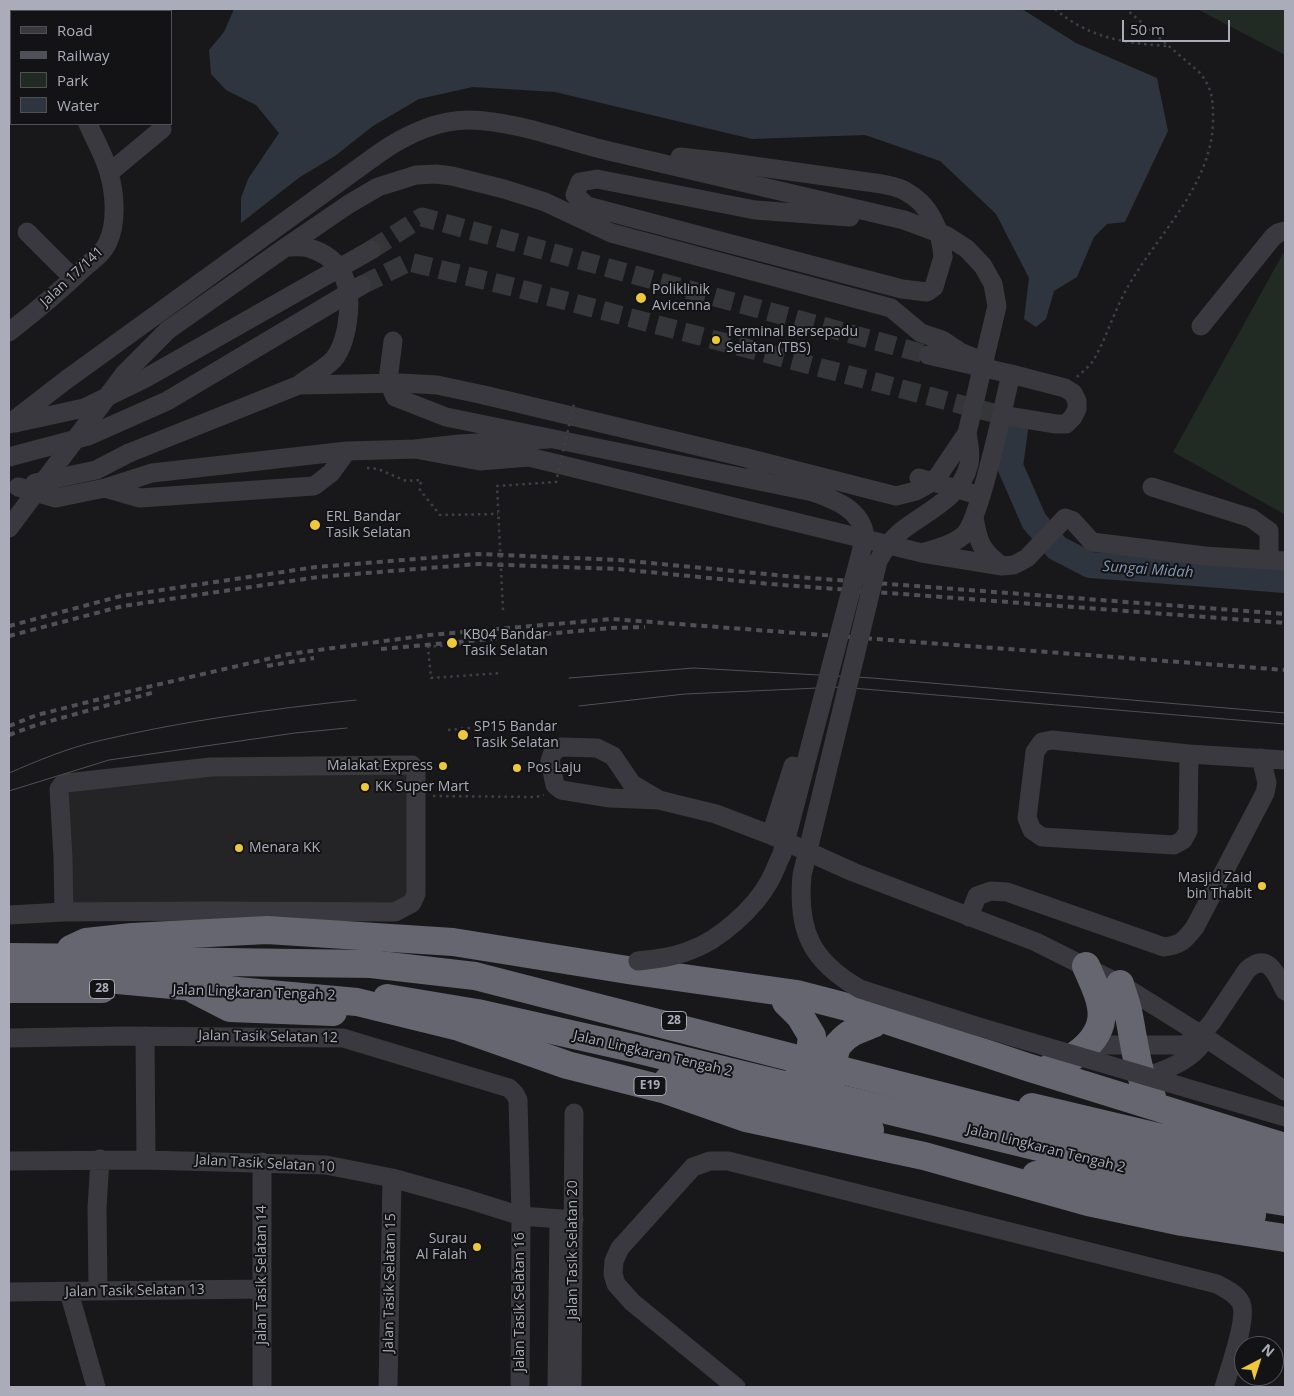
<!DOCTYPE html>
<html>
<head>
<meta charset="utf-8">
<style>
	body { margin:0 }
	#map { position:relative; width:1294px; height:1396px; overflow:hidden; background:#18181a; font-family:"Open Sans",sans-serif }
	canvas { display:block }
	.frame { position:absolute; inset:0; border:10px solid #aaadb9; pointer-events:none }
	.legend { position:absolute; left:10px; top:10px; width:162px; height:115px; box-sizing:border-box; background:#131315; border:1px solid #4f5157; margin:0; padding:6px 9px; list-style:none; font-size:15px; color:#aaadb9 }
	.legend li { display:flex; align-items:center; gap:10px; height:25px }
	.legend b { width:25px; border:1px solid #4f5157 }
	.north { position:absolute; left:1234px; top:1336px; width:50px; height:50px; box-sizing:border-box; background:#131315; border:1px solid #4f5157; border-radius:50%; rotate:40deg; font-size:14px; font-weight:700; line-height:20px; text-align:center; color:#aaadb9 }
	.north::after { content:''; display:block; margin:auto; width:18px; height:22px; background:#eec83b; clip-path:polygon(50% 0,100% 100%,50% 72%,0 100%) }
	.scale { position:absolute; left:1122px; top:20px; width:108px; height:22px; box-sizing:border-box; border:2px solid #aaadb9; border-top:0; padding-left:6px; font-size:15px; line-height:18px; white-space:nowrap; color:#aaadb9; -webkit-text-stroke:4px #131315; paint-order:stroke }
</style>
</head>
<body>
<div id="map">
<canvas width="1294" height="1396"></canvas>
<div class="frame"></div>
<ul class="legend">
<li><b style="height:6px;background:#39393f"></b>Road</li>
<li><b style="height:6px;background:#505158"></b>Railway</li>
<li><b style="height:14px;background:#222a24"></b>Park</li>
<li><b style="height:14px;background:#2e353e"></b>Water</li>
</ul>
<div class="north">N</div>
<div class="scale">50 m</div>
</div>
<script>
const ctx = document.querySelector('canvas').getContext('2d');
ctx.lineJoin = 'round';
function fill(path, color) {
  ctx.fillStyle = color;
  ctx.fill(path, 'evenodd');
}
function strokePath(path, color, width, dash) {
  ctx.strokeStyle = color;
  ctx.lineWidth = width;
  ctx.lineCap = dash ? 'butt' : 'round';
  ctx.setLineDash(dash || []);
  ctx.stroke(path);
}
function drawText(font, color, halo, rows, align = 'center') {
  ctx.font = font + ' "Open Sans",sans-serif';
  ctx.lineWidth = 4;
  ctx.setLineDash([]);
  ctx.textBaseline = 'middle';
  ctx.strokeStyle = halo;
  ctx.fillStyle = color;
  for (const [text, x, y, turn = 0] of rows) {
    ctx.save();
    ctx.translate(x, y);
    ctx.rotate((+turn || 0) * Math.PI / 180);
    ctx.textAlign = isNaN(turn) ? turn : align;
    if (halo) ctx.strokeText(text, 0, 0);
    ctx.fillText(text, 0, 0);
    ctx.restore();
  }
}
fill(new Path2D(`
	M410 768 413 893 394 909H67L64 791 211 771Z`), '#242427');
fill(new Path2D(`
	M1197 9H1285V55Z
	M1285 250V512L1284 514 1173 452Z`), '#222a24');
fill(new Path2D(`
	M234 9H1022L1076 43 1157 78 1168 131 1125 222 1107 224 1094 237 1077 277 1054 291 1046 319 1036 327 1024 319 1029 278 996 214 940 161 865 135 752 139 555 92 473 87 419 99 373 126 335 156 300 177 241 223V198L248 179 279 133 256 105 226 90 211 74 209 50 224 32Z`), '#2e353e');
strokePath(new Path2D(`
	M1015 430 1010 466 1034 521 1057 548 1090 565 1285 580`), '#2e353e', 26);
strokePath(new Path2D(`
	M371 250 422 217 928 355
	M362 285 409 262 513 287 1001 415`), '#35363a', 19, [19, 9]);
strokePath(new Path2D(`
	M1055 9C1089 38 1124 43 1167 46
	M1077 377C1082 372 1089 367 1093 361 1106 339 1113 314 1125 292 1156 234 1215 185 1213 115 1213 98 1211 87 1200 73L1126 9
	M367 468 378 469 406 481 421 480 420 490 440 515 498 514
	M462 644 428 647 431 678 502 673
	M448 730 503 725
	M433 796 536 797 544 795`), '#3f4046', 2.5, [2.5, 4]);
strokePath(new Path2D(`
	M18 9 20 11
	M9 104 11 102
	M680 157 725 162
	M109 173 162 129
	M850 217 755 210 597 179 580 182 575 195 587 206 902 289 927 292 934 287 943 257
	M27 232 73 278
	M286 247 349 204 378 187 416 175 436 174 452 176 504 189 545 202 611 233 891 308 921 333 942 340 960 352 985 362
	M1201 326 1273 237 1278 233 1285 231
	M9 332C35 312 61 290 85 267 93 260 104 252 108 242 117 222 115 194 109 173 105 157 95 140 88 124
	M393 341 388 380 395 397 446 417 813 492
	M928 355 1011 374 1065 388 1073 393 1077 401V409L1073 417 1066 424H1056L1001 415
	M484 395 747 458 761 465
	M15 423 84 408 144 379 371 250
	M9 424 66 380 378 154C405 135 435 120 469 120 516 121 563 140 609 151 707 174 805 197 904 220
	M415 449 480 461 529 457 922 553 1002 566 1014 565 1027 558 1065 518 1073 521 1092 542 1205 556 1285 561
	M9 457 88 436 167 401 362 285
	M919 478 981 496
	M35 483 96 470 129 453
	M18 487 56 498 105 488 152 473 347 451 415 449 459 444 548 439
	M1152 487 1251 518 1269 531V560
	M105 488 140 498 314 486 331 473 347 451
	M974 517C978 542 981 551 1002 566
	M925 552C939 548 953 544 964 535 980 521 1004 402 1011 374
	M1189 754 1188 831 1183 840 1174 845 1042 837 1032 830 1027 818 1035 752 1042 742 1052 740 1189 754 1285 760
	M659 800 632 784 613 756 597 748 561 747 553 752 550 761 555 785 561 790 610 798 659 800 716 814 771 835 853 872 1036 942 1120 984 1200 1034 1285 1091
	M771 835 793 766
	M9 915 64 912 211 911 395 912 412 903 416 894V771L412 765 211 767 66 783 62 785 59 789 63 858 64 912
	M969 917 977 896 991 891 1007 892 1164 947C1181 945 1185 940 1195 927L1265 793 1267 783 1261 758
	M145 1036 146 1160
	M9 1038 127 1036 343 1038 509 1088 515 1094 518 1100 521 1216 520 1387
	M1089 1045H1182L1196 1041 1212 1022 1247 970C1268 951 1277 975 1285 991
	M1141 1078C1164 1071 1195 1060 1206 1037
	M9 1161 146 1160 326 1165 392 1178 467 1199 521 1216 574 1220
	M98 1291 97 1208 100 1159
	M9 1292 262 1289
	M69 1292 96 1387
	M262 1387V1162
	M388 1387 392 1178
	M557 1387 559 1219
	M572 1387 574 1113
	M736 1387 632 1302 616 1284 613 1274 614 1261 620 1248 693 1167 710 1161H728L1217 1284C1226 1289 1237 1294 1241 1303 1248 1317 1229 1371 1224 1387`), '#39393f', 19);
strokePath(new Path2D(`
	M71 949 86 942 132 937 267 930 453 942 634 971 797 994 847 1007 1027 1067 1285 1147
	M9 957 102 958
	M1120 984C1122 992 1125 999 1127 1007 1133 1029 1137 1083 1152 1097
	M9 989H102
	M195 990 230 1008 333 1012
	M387 998 477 1013 632 1048 1223 1192 1285 1202
	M1053 1065C1064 1063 1072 1058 1081 1051 1114 1024 1101 1000 1086 966
	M668 1080 867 1130
	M1032 1107 1285 1167
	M1036 1175 1142 1199 1252 1215`), '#65666f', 28);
strokePath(new Path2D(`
	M569 678 694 668 872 678 1285 713
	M579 706 685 694 840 687 1285 724
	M9 773C37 761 68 748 98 741 183 721 270 709 356 700
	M9 791 109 760 295 733 347 728`), '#505158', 1);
strokePath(new Path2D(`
	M9 626 121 596 316 567 478 554 619 560 797 577 1285 614
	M9 636 123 606 318 577 478 564 618 569 770 584 1285 623
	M381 649 612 628 645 627
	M267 666 314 658
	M9 726 37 715 143 688 289 654 429 635 612 619 1285 670
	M9 735 36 725 155 692`), '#505158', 4, [6, 5]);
strokePath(new Path2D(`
	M503 610 497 486 556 482 574 404`), '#3f4046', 2.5, [2.5, 4]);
strokePath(new Path2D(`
	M725 162 882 184C890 186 899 187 905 191 930 204 941 230 943 257
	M967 433C969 443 971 454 969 464 961 499 924 512 899 533 890 541 884 550 878 561L802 875C797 931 811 961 860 989L976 1026 1285 1117
	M129 453 299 385 401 383 437 385 484 395
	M747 458 896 496 916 491 927 485 938 476 967 433 997 306 993 284 983 266 967 249 947 236 904 220
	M9 528 125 373 168 330 286 247C293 247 302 246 309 248 343 258 352 285 348 317 347 331 342 350 333 360 323 370 309 377 299 385
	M638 961C656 959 674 957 691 950 719 940 754 909 769 882 774 873 777 864 782 854L865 537C862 510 836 500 813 492`), '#39393f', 19);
strokePath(new Path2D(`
	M78 960 371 964 475 976 1039 1121 1197 1169 1285 1187
	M9 970 357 1002 459 1027 567 1065 666 1090 746 1118 924 1156 1088 1202 1182 1222 1285 1238
	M757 1102 772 1099 791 1085 805 1070 809 1060 812 1036 800 1016 786 1002
	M870 1130C860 1125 849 1120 841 1111 827 1094 827 1072 835 1053 836 1049 837 1045 840 1043 849 1032 860 1029 873 1024`), '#65666f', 28);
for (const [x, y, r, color] of [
	[641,298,6,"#eec83b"],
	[716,340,5,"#eec83b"],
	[315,525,6,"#eec83b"],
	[452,643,6,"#eec83b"],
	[463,735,6,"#eec83b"],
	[443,766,5,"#eec83b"],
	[517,768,5,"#eec83b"],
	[365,787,5,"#eec83b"],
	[239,848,5,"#eec83b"],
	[1262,886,5,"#eec83b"],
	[477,1247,5,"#eec83b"]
]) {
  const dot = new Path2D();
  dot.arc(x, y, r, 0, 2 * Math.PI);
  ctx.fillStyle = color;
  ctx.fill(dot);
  strokePath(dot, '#131315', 2);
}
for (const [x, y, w] of [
	[102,989,25],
	[674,1021,25],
	[650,1086,32]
]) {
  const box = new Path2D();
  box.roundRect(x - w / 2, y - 9.5, w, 19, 4);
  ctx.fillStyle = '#131315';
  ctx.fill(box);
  strokePath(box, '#aaadb9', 1);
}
drawText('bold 12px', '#aaadb9', null, [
	["28",102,989],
	["28",674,1021],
	["E19",650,1086]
]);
drawText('14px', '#aaadb9', '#131315', [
	["Jalan 17/141",72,277,-43],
	["Jalan Lingkaran Tengah 2",254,993,2],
	["Jalan Tasik Selatan 12",268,1037,1],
	["Jalan Lingkaran Tengah 2",653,1054,13],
	["Jalan Lingkaran Tengah 2",1046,1149,14],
	["Jalan Tasik Selatan 10",265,1164,3],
	["Jalan Tasik Selatan 20",573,1250,-90],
	["Jalan Tasik Selatan 14",262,1275,-90],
	["Jalan Tasik Selatan 15",390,1283,-89],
	["Jalan Tasik Selatan 13",135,1291,-1],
	["Jalan Tasik Selatan 16",520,1302,-90]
]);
drawText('14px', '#aaadb9', '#131315', [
	["Poliklinik",652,290],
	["Avicenna",652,306],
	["Terminal Bersepadu",726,332],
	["Selatan (TBS)",726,348],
	["ERL Bandar",326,517],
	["Tasik Selatan",326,533],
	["KB04 Bandar",463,635],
	["Tasik Selatan",463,651],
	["SP15 Bandar",474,727],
	["Tasik Selatan",474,743],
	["Malakat Express",433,766,"right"],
	["Pos Laju",527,768],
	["KK Super Mart",375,787],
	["Menara KK",249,848],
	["Masjid Zaid",1252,878,"right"],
	["bin Thabit",1252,894,"right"],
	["Surau",467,1239,"right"],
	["Al Falah",467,1255,"right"]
], 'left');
drawText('italic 15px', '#8296b3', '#131315', [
	["Sungai Midah",1148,570,4]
]);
</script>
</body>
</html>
